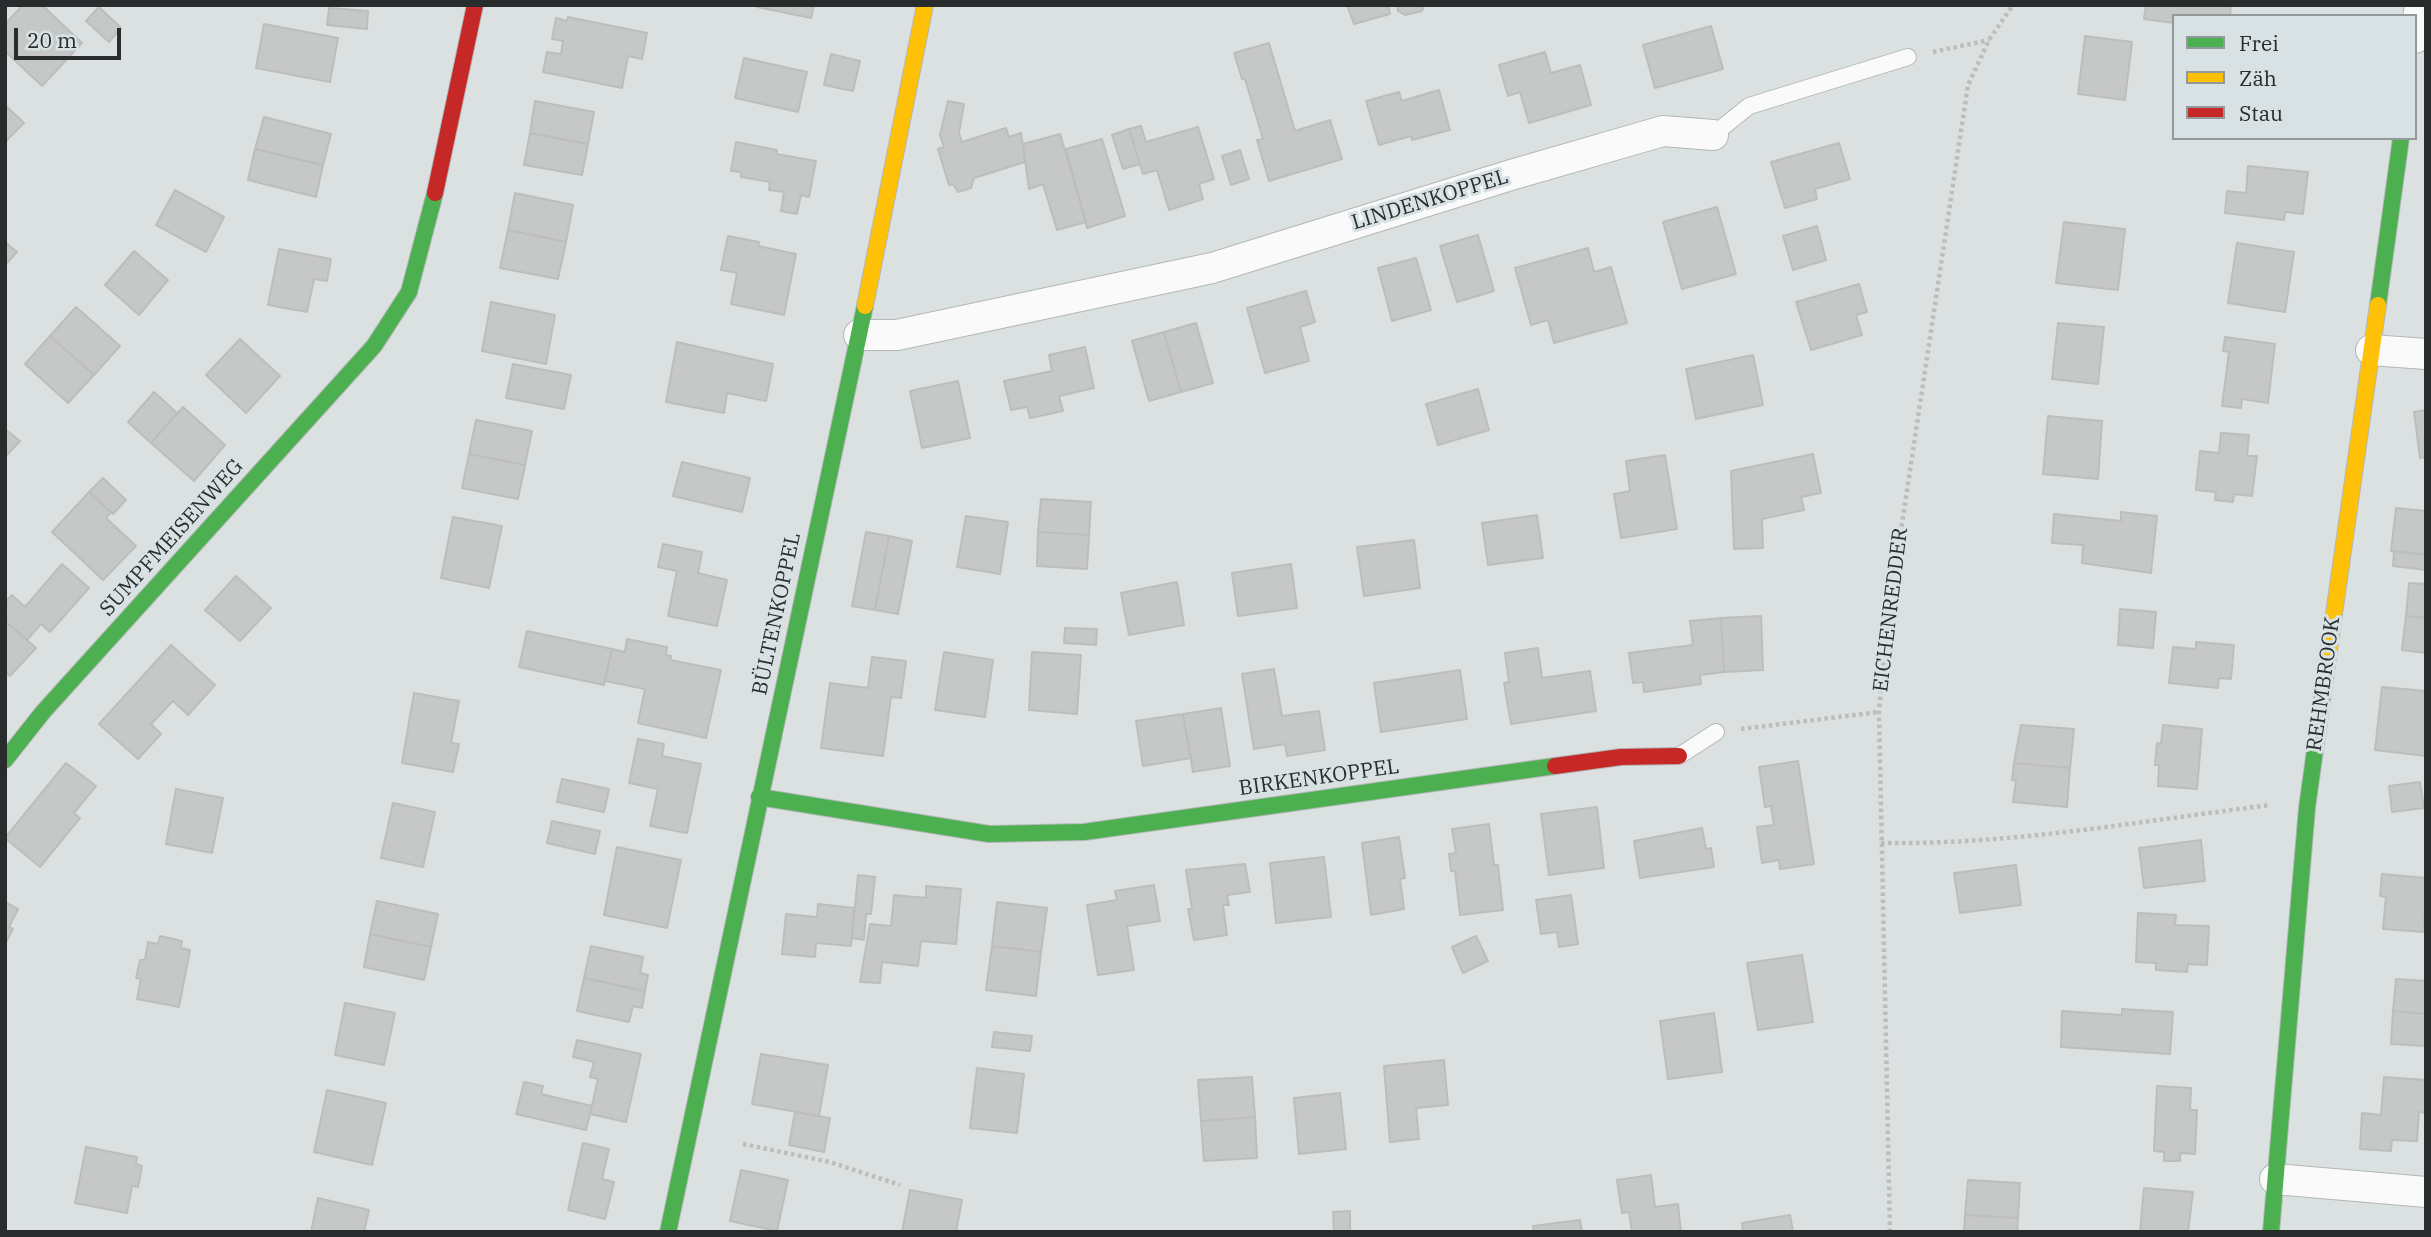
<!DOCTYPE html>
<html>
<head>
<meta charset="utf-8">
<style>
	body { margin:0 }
	#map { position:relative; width:2431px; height:1237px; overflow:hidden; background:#dbe0e0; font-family:"IBM Plex Serif",serif }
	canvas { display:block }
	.frame { position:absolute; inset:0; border:7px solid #292c2d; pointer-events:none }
	.legend { position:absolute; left:2172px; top:14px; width:245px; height:126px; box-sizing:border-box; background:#d8e1e3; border:2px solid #92999a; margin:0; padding:9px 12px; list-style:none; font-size:21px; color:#292c2d }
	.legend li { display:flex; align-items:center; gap:14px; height:35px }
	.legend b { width:35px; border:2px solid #92999a }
	.scale { position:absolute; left:14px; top:28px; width:107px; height:32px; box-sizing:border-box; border:4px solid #292c2d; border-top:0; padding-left:9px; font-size:21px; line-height:24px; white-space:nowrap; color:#292c2d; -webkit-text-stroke:5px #d8e1e3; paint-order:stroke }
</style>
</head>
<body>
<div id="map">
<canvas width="2431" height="1237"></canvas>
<div class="frame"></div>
<ul class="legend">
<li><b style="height:9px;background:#4caf50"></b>Frei</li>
<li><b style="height:9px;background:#ffc107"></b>Zäh</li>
<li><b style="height:9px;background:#c62828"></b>Stau</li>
</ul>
<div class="scale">20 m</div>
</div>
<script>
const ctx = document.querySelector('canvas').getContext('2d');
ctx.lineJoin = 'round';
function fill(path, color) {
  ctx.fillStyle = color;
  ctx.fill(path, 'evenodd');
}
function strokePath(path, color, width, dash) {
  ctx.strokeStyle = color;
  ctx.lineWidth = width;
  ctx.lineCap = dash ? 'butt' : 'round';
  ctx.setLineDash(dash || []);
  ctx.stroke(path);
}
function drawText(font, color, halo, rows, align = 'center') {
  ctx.font = font + ' "IBM Plex Serif",serif';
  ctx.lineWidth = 6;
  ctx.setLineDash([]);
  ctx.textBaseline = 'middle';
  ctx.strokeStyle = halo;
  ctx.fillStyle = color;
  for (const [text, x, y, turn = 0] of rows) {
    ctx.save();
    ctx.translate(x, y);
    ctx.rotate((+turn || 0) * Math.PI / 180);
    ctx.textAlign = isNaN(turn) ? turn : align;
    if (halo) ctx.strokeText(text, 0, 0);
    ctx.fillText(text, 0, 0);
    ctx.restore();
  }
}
const building = new Path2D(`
	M23 5H42L82 43 42 86 5 51V24Z
	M757 5H814L811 18 757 7Z
	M1347 5H1388L1390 14 1354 24Z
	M1397 5H1424L1422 11 1405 15 1398 11Z
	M2146 5H2231L2230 16H2174V23L2144 19Z
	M99 7 121 28 109 42 86 21Z
	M329 8 368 11 367 29 327 25Z
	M568 17 647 33 642 59 628 56 622 88 543 72 547 52 561 54 563 41 552 39 556 18 567 21Z
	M264 24 338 38 330 82 256 68Z
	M1711 26 1723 69 1655 88 1643 45Z
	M2085 36 2132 42 2125 100 2078 94Z
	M1269 43 1295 131 1330 120 1342 159 1269 181 1257 140 1263 139 1245 79H1242L1234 53Z
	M1545 52 1551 73 1580 65 1591 105 1529 123 1520 92 1508 96 1499 65Z
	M831 54 860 61 853 91 824 85Z
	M744 58 807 72 798 112 735 98Z
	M1439 90 1450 130 1412 140 1411 136 1379 145 1366 101 1399 92 1402 101Z
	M535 101 594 112 588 144 530 133Z
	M948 101 964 104 959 133 962 142 1006 128 1009 137 1021 133 1025 162 974 178 971 188 958 192 953 184 949 185 938 149 944 147 940 135Z
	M5 105 24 123 5 142Z
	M264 117 331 134 323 165 255 149Z
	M1141 126 1146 142 1198 127 1214 179 1199 184 1203 199 1169 210 1157 170 1143 174 1129 129Z
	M1129 129 1140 164 1123 169 1112 135Z
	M530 133 588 144 582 175 524 165Z
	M1060 134 1086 222 1057 230 1043 184 1029 189 1023 144Z
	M1102 139 1125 216 1087 228 1066 149Z
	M736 142 777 150 776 154 816 161 809 197 801 195 797 214 781 211 784 192 769 190 770 182 741 177V172L731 171Z
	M1839 143 1850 179 1815 189 1817 199 1785 208 1771 162Z
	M255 149 323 165 316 197 248 180Z
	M1240 150 1249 179 1231 185 1222 156Z
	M2248 166 2308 172 2303 214 2285 212 2284 220 2225 213 2227 191 2246 193Z
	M175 190 224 217 206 252 156 225Z
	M515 193 573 205 566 242 508 230Z
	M1717 207 1736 274 1682 289 1663 222Z
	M2064 222 2125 229 2118 290 2056 283Z
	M1817 226 1826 260 1793 270 1783 236Z
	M508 230 566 242 558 279 500 268Z
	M1478 235 1494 291 1457 302 1440 246Z
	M728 236 759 242 758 246 796 254 784 315 731 304 737 273 721 270Z
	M5 242 17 252 5 265Z
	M2237 243 2294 252 2285 312 2228 303Z
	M1588 248 1594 272 1611 267 1627 323 1554 343 1548 320 1531 325 1515 268Z
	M279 249 331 259 327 281 314 279 307 312 268 305Z
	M134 251 168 280 139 315 105 285Z
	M1416 258 1431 310 1392 321 1378 268Z
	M1859 284 1867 312 1856 315 1862 335 1811 350 1796 302Z
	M1306 291 1315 322 1300 327 1309 361 1265 373 1247 308Z
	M491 302 555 315 546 364 482 351Z
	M76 307 120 346 94 375 50 336Z
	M1196 323 1213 383 1181 392 1164 332Z
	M2058 323 2104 327 2098 384 2052 379Z
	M1164 332 1181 392 1149 401 1132 341Z
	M50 336 94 375 68 403 25 364Z
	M2225 337 2275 344 2268 403 2242 399 2241 408 2222 406 2229 352 2223 351Z
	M240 339 280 376 246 413 206 375Z
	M677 342 773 364 766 401 727 393 724 413 666 402Z
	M1085 347 1094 388 1059 396 1063 411 1030 418 1027 407 1011 410 1004 381 1052 371 1049 355Z
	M1753 355 1763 405 1696 419 1686 369Z
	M513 364 571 375 564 409 506 398Z
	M958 381 970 438 922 448 910 391Z
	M1478 389 1489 430 1438 445 1426 404Z
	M154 392 177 413 151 443 128 422Z
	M183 407 225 445 194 481 151 443Z
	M2426 410V457L2420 458 2414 412Z
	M2048 416 2102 421 2098 479 2043 474Z
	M476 420 532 431 525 465 469 454Z
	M5 429 20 441 5 457Z
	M2221 433 2249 435 2247 456H2257L2252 496 2234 494 2233 502 2215 500 2216 492 2196 490 2200 451 2219 453Z
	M469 454 525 465 518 499 462 488Z
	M1813 454 1821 493 1801 497 1804 510 1762 519 1763 548 1734 549 1731 471Z
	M1665 455 1677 529 1621 538 1614 494 1630 491 1626 461Z
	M682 462 750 478 742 512 673 496Z
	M103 478 126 500 113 514 89 492Z
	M89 492 111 512 106 518 136 546 103 580 52 532Z
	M1041 499 1091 502 1089 535 1038 532Z
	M2396 508 2426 511V555L2391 551Z
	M2121 512 2157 516 2151 573 2082 563 2083 545 2052 543 2054 514 2121 521Z
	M1537 515 1543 558 1488 565 1482 523Z
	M966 516 1008 522 1000 574 957 567Z
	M453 517 502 526 489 588 441 578Z
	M866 532 889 536 875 610 852 606Z
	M1038 532 1089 535 1087 569 1037 566Z
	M889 536 912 541 898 614 875 610Z
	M1414 540 1420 588 1364 596 1357 547Z
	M663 544 702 552 698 573 727 580 717 626 668 616 677 571 658 567Z
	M2394 551 2426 555V570L2393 566Z
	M62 564 89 588 50 632 41 624 27 640 5 621V602L12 595 25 607Z
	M1291 564 1297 608 1238 616 1232 573Z
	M236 576 271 608 240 641 205 610Z
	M1177 582 1184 625 1129 635 1121 593Z
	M2409 583 2426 584V618L2406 616Z
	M2120 609 2156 612 2153 648 2118 645Z
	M1761 616 1763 670 1724 672 1721 618Z
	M2406 616 2426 618V653L2402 650Z
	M1721 618 1724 672 1700 675 1701 684 1644 692 1643 682 1633 683 1629 653 1693 645 1690 621Z
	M5 621 36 648 10 676 5 671Z
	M1065 628 1097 629 1096 645 1064 643Z
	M527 631 612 649 604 685 519 667Z
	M627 639 667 647 666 655 671 656 670 660 721 670 706 738 638 723 645 689 605 681 612 649 625 652Z
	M2196 642 2234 645 2231 679 2219 678 2218 688 2169 683 2173 647 2196 649Z
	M171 645 215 685 188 715 173 701 151 724 161 734 138 759 99 724Z
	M1538 648 1542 678 1590 671 1596 711 1511 724 1504 683 1509 682 1505 653Z
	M944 652 993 660 985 717 935 710Z
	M1032 652 1081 655 1077 714 1029 710Z
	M872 657 906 661 901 698 891 697 883 756 821 748 830 683 868 688Z
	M1274 669 1282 716 1319 711 1325 750 1287 756 1285 744 1254 749 1242 674Z
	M1460 670 1467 719 1381 732 1374 683Z
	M2382 687 2426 691V756L2375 750Z
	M414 693 459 701 451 743 459 744 453 772 402 763Z
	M1221 708 1230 766 1193 772 1183 714Z
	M1183 714 1191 758 1143 766 1136 721Z
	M2021 725 2074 729 2070 768 2014 763Z
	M2163 725 2202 729 2197 789 2158 786 2159 765H2155L2157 743 2161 744Z
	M638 739 664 744 662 756 701 764 687 833 650 826 658 789 629 783Z
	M1798 761 1814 864 1780 869 1779 860 1762 863 1757 827 1774 825 1771 806 1765 807 1759 767Z
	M66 763 96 786 74 813 80 818 40 867 5 838Z
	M2014 763 2070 768 2067 807 2013 802 2016 781 2012 780Z
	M562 779 609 789 604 812 557 802Z
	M2420 782 2424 808 2392 812 2389 786Z
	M176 789 223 798 212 853 166 844Z
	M393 803 435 812 423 867 381 858Z
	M1597 807 1604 868 1549 875 1541 814Z
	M552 821 600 831 595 854 547 843Z
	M1489 824 1494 865H1498L1503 910 1460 915 1455 871H1451L1449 854 1456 853 1452 829Z
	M1702 828 1706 849 1711 848 1714 867 1640 878 1634 841Z
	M1399 837 1405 878 1400 879 1404 909 1371 915 1362 843Z
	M2201 840 2205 881 2144 888 2139 848Z
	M617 847 681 860 667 928 604 915Z
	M1324 857 1331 917 1276 923 1270 863Z
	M1245 864 1250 892 1227 895 1229 905H1223L1227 935 1194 940 1188 909H1192L1186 870Z
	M2016 865 2021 905 1960 913 1954 873Z
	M2382 874 2426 878 2424 932 2383 929 2386 897 2380 896Z
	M858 875 875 877 871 914H866L864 940 852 938Z
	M1154 885 1160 921 1127 926 1134 970 1098 975 1087 905 1117 900 1115 891Z
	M926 886 961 889 956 944 921 941 918 966 882 962 880 983 860 982 870 924 891 926 894 895 926 898Z
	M1571 895 1578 944 1559 947 1557 932 1541 934 1536 900Z
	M377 901 438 914 431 947 370 934Z
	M5 902 18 909 9 927 13 929 5 944Z
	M997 902 1047 908 1041 952 992 946Z
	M818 904 854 908 851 946 816 943 815 957 782 954 786 914 817 917Z
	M2138 913 2176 915 2175 925 2209 926 2207 965 2188 964 2187 972 2156 970V963L2136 962Z
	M370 934 431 947 424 980 364 967Z
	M160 936 182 941 181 948 190 950 179 1007 137 999 141 979 136 978 140 960H145L148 942 158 944Z
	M1476 936 1488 961 1463 973 1452 947Z
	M591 946 643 957 640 973 648 975 645 991 584 978Z
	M992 946 1041 952 1036 996 986 990Z
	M1802 955 1813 1022 1758 1030 1747 963Z
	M584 978 645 991 642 1008 633 1006 629 1022 577 1011Z
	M2396 979 2426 981V1014L2393 1011Z
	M345 1003 395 1013 384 1065 335 1055Z
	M2122 1009 2173 1012 2170 1054 2061 1047 2062 1011 2122 1015Z
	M2393 1011 2426 1014V1046L2391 1044Z
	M1714 1013 1722 1072 1668 1079 1660 1021Z
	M994 1032 1032 1036 1030 1051 992 1047Z
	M577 1040 641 1054 626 1122 590 1114 598 1079 590 1077 594 1062 573 1057Z
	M761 1054 828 1065 819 1116 752 1104Z
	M1444 1060 1448 1105 1416 1108 1419 1139 1390 1142 1384 1066Z
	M977 1068 1024 1074 1017 1133 970 1128Z
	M1252 1077 1255 1117 1201 1121 1198 1080Z
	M2384 1077 2426 1080V1113L2419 1112 2417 1141 2392 1140 2391 1151 2360 1149 2362 1113 2381 1115Z
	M524 1082 543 1086 541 1094 592 1106 586 1130 516 1114Z
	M2157 1086 2191 1088 2190 1110H2197L2195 1154 2180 1153V1161H2164V1152L2154 1151Z
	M327 1090 386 1103 372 1165 314 1152Z
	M1340 1093 1346 1149 1299 1154 1294 1098Z
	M795 1112 830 1118 824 1152 789 1145Z
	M1255 1117 1257 1158 1204 1161 1201 1121Z
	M583 1143 609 1149 602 1179 614 1182 605 1219 568 1210Z
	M86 1147 137 1157 136 1164 142 1166 138 1187 132 1186 127 1213 75 1203Z
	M741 1170 788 1180 777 1231 730 1221Z
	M1651 1175 1655 1207 1678 1204 1681 1232H1632L1629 1212 1622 1213 1617 1180Z
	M1968 1180 2020 1183 2018 1218 1965 1215Z
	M2144 1188 2193 1192 2188 1232H2140Z
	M910 1190 962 1200 956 1232H902Z
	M318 1198 369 1210 364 1232H311Z
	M1350 1211V1232H1334L1333 1212Z
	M1790 1215 1793 1232H1743L1742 1223Z
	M1965 1215 2018 1218 2017 1232H1964Z
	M1580 1220 1582 1232H1534L1533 1226Z`);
fill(building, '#c6c8c7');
strokePath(building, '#bcbebd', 2);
const lane = new Path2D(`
	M1713 135 1749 106 1908 57
	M1679 756 1716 732`);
const street = new Path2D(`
	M2415 38 2420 5
	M859 335H897L1212 268 1511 175 1663 131 1713 135
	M2371 350 2426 354
	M2275 1179 2426 1192`);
const fast = new Path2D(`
	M2378 305 2401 138
	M5 760 43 712 374 346 409 292 435 193
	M759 797 989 834 1084 832 1555 766
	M668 1232 865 306
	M2271 1232 2307 808 2329 649`);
const slow = new Path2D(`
	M865 306 925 5
	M2329 649 2378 305`);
const jam = new Path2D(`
	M435 193 475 5
	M1555 766 1621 757 1679 756`);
strokePath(lane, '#b3b7b7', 18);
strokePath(street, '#b3b7b7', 32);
strokePath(fast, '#b3b7b7', 18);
strokePath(slow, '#b3b7b7', 18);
strokePath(jam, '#b3b7b7', 18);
strokePath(new Path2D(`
	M1933 52 1989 40
	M1741 729 1879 712
	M1881 843C2011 845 2141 821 2270 805
	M743 1144 830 1162 900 1185
	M1890 1232 1879 712 1886 630 1968 85 1989 40 2013 5`), '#bcbebe', 4.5, [3.5, 3.5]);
strokePath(lane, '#fafafa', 16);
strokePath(street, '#fafafa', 30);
strokePath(fast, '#4caf50', 16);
strokePath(slow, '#ffc107', 16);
strokePath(jam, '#c62828', 16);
drawText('21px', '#292c2d', '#d8e1e3', [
	["LINDENKOPPEL",1430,200,-17],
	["SUMPFMEISENWEG",172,538,-48],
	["EICHENREDDER",1891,610,-83],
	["BÜLTENKOPPEL",777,614,-78],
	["REHMBROOK",2324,684,-82],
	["BIRKENKOPPEL",1319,778,-8]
]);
</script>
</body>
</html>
